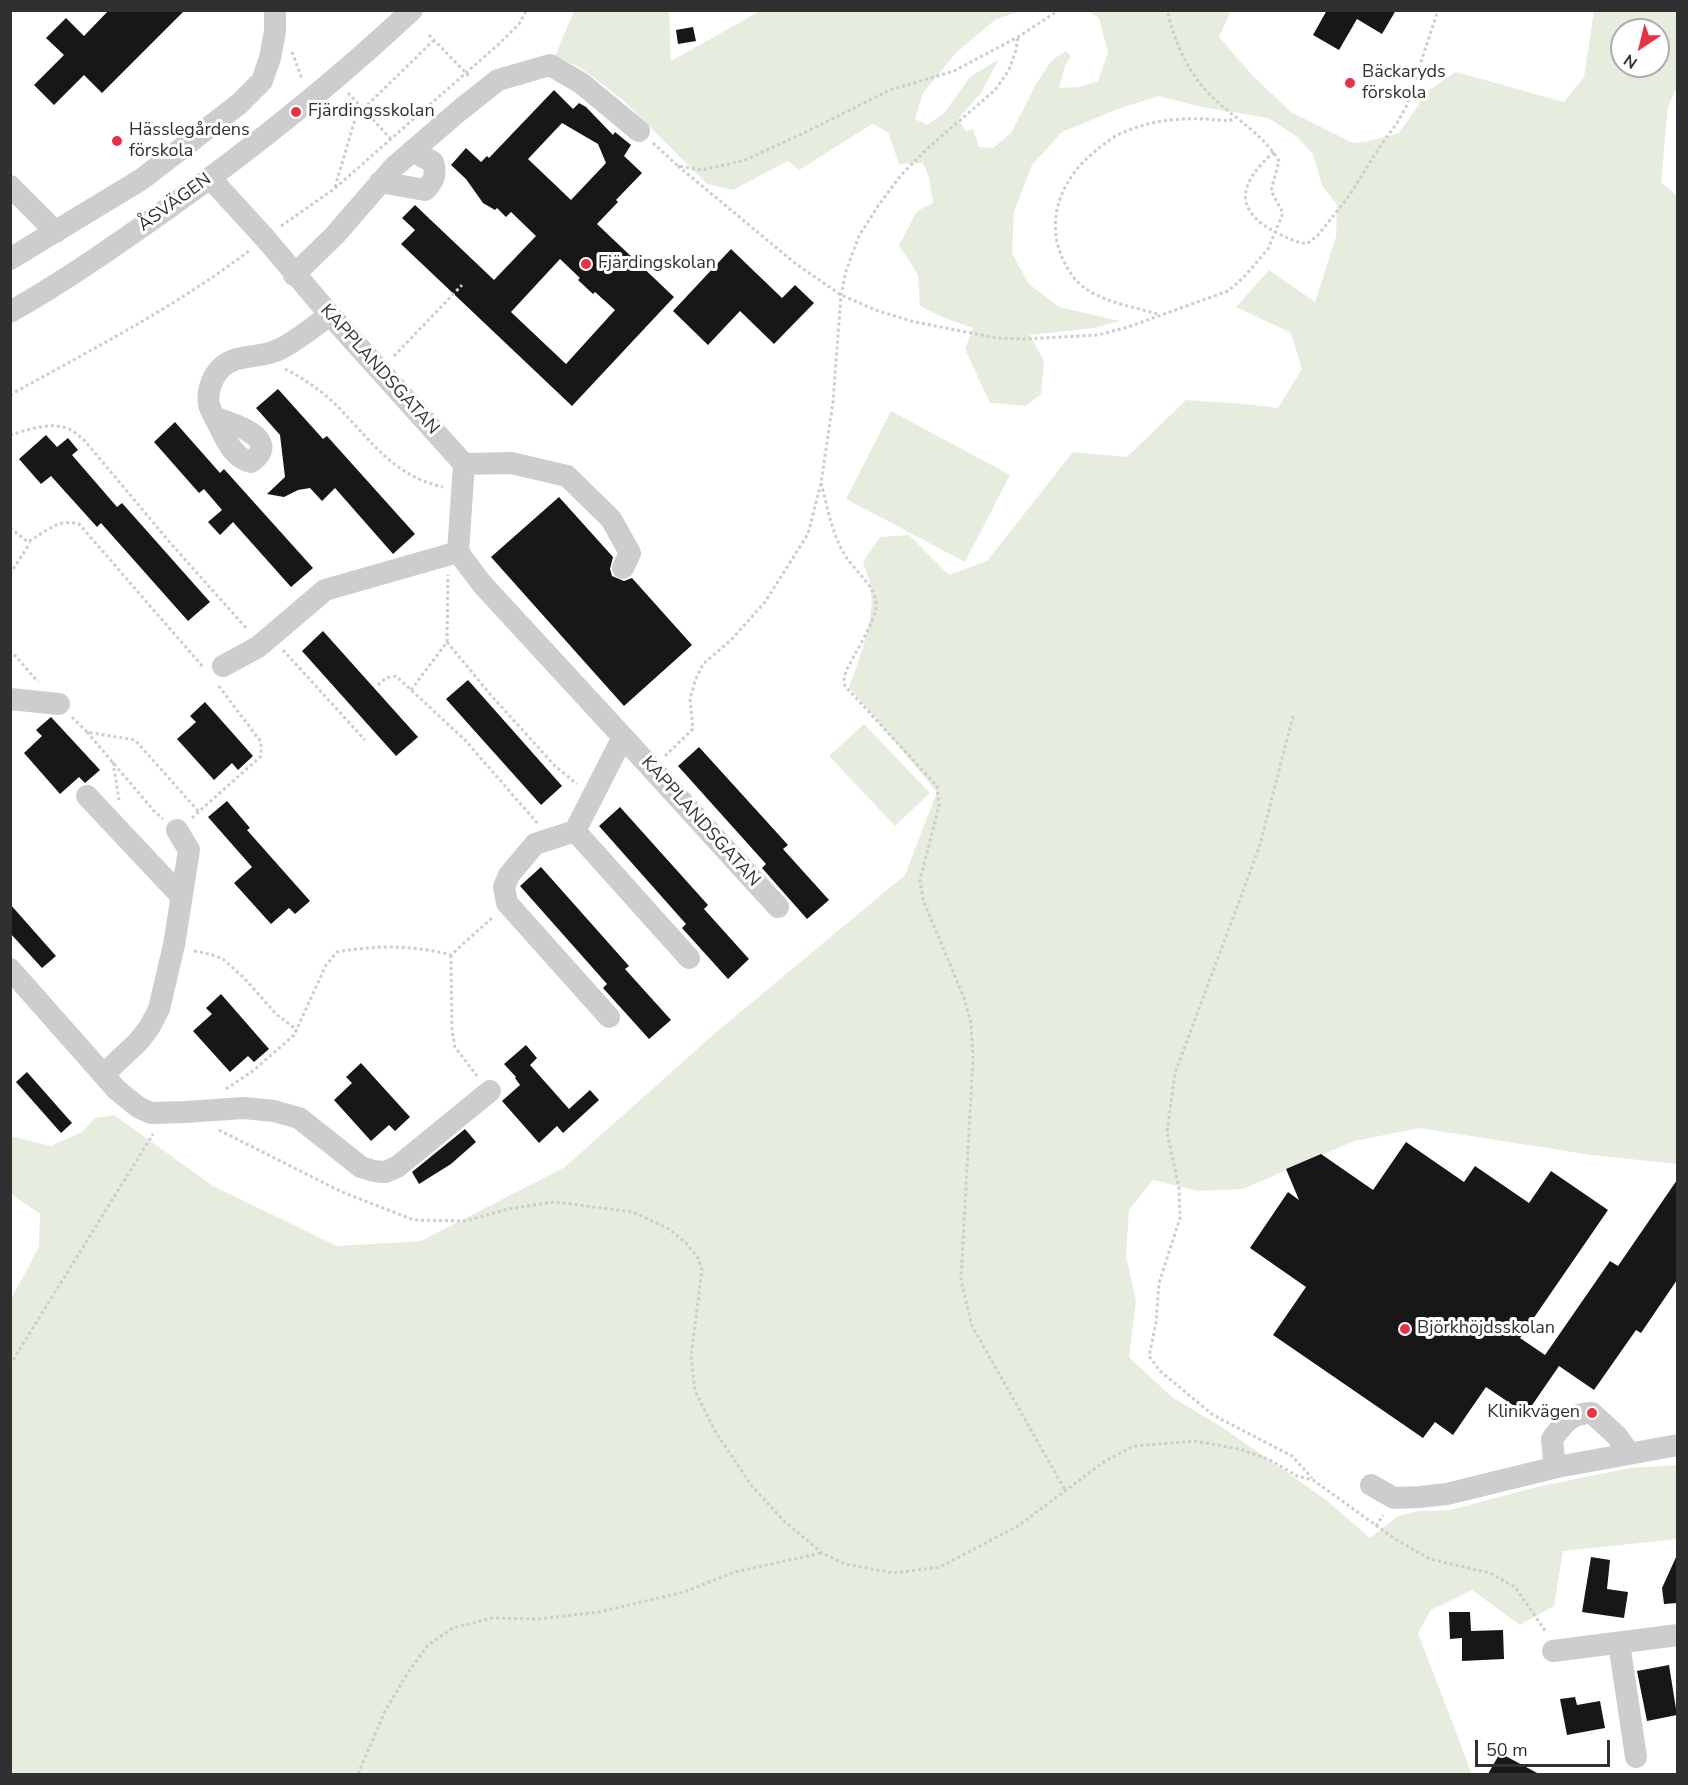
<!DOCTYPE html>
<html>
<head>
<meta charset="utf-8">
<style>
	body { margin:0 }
	#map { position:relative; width:1688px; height:1785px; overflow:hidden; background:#fff; font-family:"Nunito Sans",sans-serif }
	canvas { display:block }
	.frame { position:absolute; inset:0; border:12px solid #303030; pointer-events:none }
	.north { position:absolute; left:1610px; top:18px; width:60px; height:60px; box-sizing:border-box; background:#fff; border:2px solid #acacac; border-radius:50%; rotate:215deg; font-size:16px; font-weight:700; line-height:24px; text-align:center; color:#303030 }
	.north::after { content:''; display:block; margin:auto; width:21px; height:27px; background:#e73145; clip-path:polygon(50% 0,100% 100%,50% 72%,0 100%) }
	.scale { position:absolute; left:1475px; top:1740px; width:135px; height:27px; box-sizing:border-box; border:3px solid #303030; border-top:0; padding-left:8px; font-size:18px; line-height:21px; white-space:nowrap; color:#303030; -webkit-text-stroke:4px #fff; paint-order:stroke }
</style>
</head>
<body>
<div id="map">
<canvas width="1688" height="1785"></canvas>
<div class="frame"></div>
<div class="north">N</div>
<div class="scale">50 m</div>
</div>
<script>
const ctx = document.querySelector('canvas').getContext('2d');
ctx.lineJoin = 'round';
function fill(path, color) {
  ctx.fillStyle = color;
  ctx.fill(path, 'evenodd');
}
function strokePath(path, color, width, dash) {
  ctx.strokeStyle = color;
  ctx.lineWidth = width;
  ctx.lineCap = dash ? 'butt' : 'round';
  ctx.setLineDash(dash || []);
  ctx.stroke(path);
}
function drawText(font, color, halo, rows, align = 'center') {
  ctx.font = font + ' "Nunito Sans",sans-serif';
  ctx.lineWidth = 6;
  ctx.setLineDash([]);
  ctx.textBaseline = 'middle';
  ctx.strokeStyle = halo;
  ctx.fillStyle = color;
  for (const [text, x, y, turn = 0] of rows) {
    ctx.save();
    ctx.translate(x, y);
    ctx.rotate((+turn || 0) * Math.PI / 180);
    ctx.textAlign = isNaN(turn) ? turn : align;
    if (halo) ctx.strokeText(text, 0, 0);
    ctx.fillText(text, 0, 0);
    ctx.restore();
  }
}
fill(new Path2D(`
	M574 11H669L671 61 760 11H1021L996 19 956 53 923 93 915 119 927 125 944 113 970 77 999 59 981 93 958 119 966 131 973 129 979 147 993 148 1011 133 1036 84 1052 60 1066 51 1071 56 1065 66 1059 88 1079 87 1098 81 1108 52 1099 18 1088 11H1231L1219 37 1253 76 1291 112 1353 143 1369 141 1399 133 1429 90 1456 72 1564 102 1584 77 1594 11H1677V88L1668 106 1661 182 1678 197 1677 1164 1591 1155 1420 1128 1354 1141 1243 1189 1198 1191 1153 1180 1129 1210 1126 1256 1136 1301 1129 1357 1172 1397 1225 1429 1325 1499 1370 1538 1398 1516 1418 1511 1450 1510 1537 1487 1630 1468 1677 1465V1539L1563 1551 1554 1606 1520 1625 1472 1590 1431 1610 1418 1633 1472 1774H11V1299L39 1247 40 1214 11 1194 10 1136 51 1146 82 1132 95 1118 114 1115 213 1186 337 1246 421 1241 565 1167 714 1034 905 875 937 792 849 687C859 660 875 619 871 590 870 581 866 571 863 562L880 537 909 535 949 575 987 561 1073 452 1127 457 1186 400 1246 404 1278 408 1302 369 1291 333 1236 307 1269 270 1315 302 1336 237 1337 205 1322 185 1313 154 1296 136 1268 118 1197 106 1159 96 1118 109 1062 132 1032 165 1014 212 1012 253 1029 284 1059 307 1120 321 1094 328 1030 335 1044 361 1041 394 1026 406 990 403 965 349 973 328 942 317 920 306 918 275 899 245 917 211 933 203 929 177 923 163 899 164 888 132 872 124 799 170 788 161 733 190 707 184 623 100 581 68 555 56ZM1622 30H1658V66H1622Z
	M891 411 1010 475 965 562 846 499Z
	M864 724 930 793 895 826 829 756Z`), '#e6edde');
fill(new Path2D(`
	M109 10H185L102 93 84 75 54 105 34 85 64 55 46 38 66 18 84 36Z
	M1327 10H1396L1382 34 1357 19 1339 50 1313 35Z
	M693 27 696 41 678 44 676 30Z
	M554 90 573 109 579 103 586 107 613 135 615 132 631 145 624 156 642 173 616 200 618 202 597 224 674 297 572 406 401 244 415 230 402 218 415 205 494 280 536 236 511 212 506 217 497 208 495 210 483 203 466 179 451 165 466 148 481 162 487 156 489 158ZM562 123 598 144 606 163 571 200 528 159ZM560 259 580 278 578 280 593 294 595 292 615 310 566 364 511 312Z
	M731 249 782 298 795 285 814 303 774 344 740 311 708 345 673 311Z
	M278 389 323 439 327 436 415 534 393 554 335 488 322 501 310 488 298 490 284 497 267 494 285 477 280 435 256 408Z
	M175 422 220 473 224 469 313 568 291 587 233 522 220 535 208 522 222 510 204 489 199 493 154 442Z
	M46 435 57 447 68 438 78 450 72 455 117 507 122 503 210 602 188 621 101 523 97 527 51 476 41 484 19 459Z
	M559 497 613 557 610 569 612 576 624 581 632 578 692 645 624 706 491 557Z
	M323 631 418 737 396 756 302 651Z
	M468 680 562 786 541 805 446 699Z
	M205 702 253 756 238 770 232 763 214 780 177 739 196 722 190 716Z
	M51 717 100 770 85 783 79 777 60 794 24 753 42 736 36 730Z
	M699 747 788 845 783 849 829 900 807 919 762 868 766 864 678 766Z
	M227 801 250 828 247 830 310 901 295 914 289 908 271 924 234 883 252 867 208 817Z
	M620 807 708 905 704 909 749 959 728 979 682 928 686 924 599 826Z
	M541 867 629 966 625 969 671 1020 649 1039 603 988 607 984 520 886Z
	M10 904 56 956 42 968 10 933Z
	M221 994 269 1049 254 1062 248 1056 230 1072 193 1031 212 1014 206 1008Z
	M526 1045 537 1058 530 1065 569 1109 590 1090 599 1100 563 1133 557 1126 539 1143 502 1101 520 1085 515 1078 516 1077 504 1064Z
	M361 1063 410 1117 395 1131 389 1125 371 1141 334 1100 352 1083 346 1077Z
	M27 1072 72 1123 61 1133 16 1082Z
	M465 1129 476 1142 451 1164 419 1184 412 1172Z
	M1406 1142 1464 1182 1475 1166 1529 1203 1551 1171 1608 1210 1520 1338 1545 1355 1610 1261 1618 1266 1677 1180V1280L1641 1333 1636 1330 1594 1390 1559 1366 1526 1414 1486 1387 1453 1435 1435 1422 1423 1438 1273 1335 1306 1287 1250 1248 1288 1192 1299 1200 1286 1169 1321 1154 1373 1190Z
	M1677 1555V1603L1664 1604 1662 1588Z
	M1591 1557 1610 1560 1607 1589 1628 1592 1624 1618 1582 1612Z
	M1449 1612H1470L1471 1631 1503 1630 1504 1659 1462 1661V1638L1450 1639Z
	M1669 1665 1677 1715 1647 1721 1637 1671Z
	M1575 1697 1577 1705 1600 1701 1605 1728 1567 1735 1560 1699Z
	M1500 1753 1539 1774H1488Z`), '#171717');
strokePath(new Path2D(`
	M429 35 470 77
	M292 52 302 79
	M348 93 392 140
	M653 143 678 166 701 170 743 161 808 131 890 90 954 71 1018 37 1059 10
	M1274 152C1240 182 1231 209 1277 233 1288 238 1295 242 1307 244L1318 235 1349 196 1379 148 1397 123 1407 105 1438 10
	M678 166 796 264 841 295 878 311 915 322 997 338 1026 339 1098 335 1128 327 1228 291 1244 277 1268 249 1283 213 1271 191 1279 161C1263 134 1234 118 1212 97 1188 73 1175 43 1167 10
	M335 187 356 116 433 41
	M281 226 334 189 500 43 519 24 527 10
	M1157 314C1132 306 1103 303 1081 285 1072 278 1066 266 1061 255 1045 213 1065 174 1099 148 1106 143 1114 136 1122 133 1157 117 1192 117 1229 121L1236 117
	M394 356 462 285
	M285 369C299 376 311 384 324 394 365 429 385 474 443 487
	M10 395C92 349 176 307 250 250
	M10 435C28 430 51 421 69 429 75 432 80 437 85 441L172 545 248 630
	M821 483C828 509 833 540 849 561 860 576 877 588 876 608 875 621 853 657 846 671L844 680 845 686 937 786 939 806 920 880 923 900 964 998 971 1023 973 1056 961 1280 972 1326 1065 1490
	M10 528 28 542C45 532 58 518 79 524L203 667
	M10 574 30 543
	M447 642 489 693 555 766 577 784
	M10 650 38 682
	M283 650 365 740
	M378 685 386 678 396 676 465 740 538 824
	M411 690 447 642 448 575
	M1293 716 1259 848 1175 1073 1167 1132 1179 1188 1180 1218 1159 1283 1156 1323 1149 1356 1160 1371 1213 1415 1292 1456 1312 1478
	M72 717 87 732 135 740 199 812
	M87 732 154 811 163 819
	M665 756 693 729 690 699 695 681 703 664 731 640 765 602 808 534 821 483 833 402 841 295 846 271 859 236 878 206 901 175 929 147 995 90 1009 70 1016 50 1018 37
	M113 762 119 800
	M192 818 261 756V742L218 685
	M194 951 209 954 223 959 244 978 276 1014 297 1030
	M451 955 452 1030 455 1047 477 1076
	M226 1089 254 1070 294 1035 326 965 337 952C376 945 413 945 451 955L493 917
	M219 1130 342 1192 414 1220 466 1221 508 1209 554 1202 633 1212 669 1229 687 1244 698 1258 702 1270 691 1357 695 1391 715 1431 751 1485 783 1520 822 1553 845 1564 894 1573 940 1567 1018 1526 1105 1461 1134 1446 1194 1441 1240 1449 1270 1460 1297 1476 1313 1480 1395 1539 1430 1559 1490 1573 1515 1587 1546 1632
	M10 1365 153 1134
	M1376 1526 1383 1515
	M358 1774 385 1711 409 1671 428 1645 453 1628 492 1618 538 1619 599 1612 684 1592 735 1572 821 1553`), '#cdcdcd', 3, [3, 3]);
strokePath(new Path2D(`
	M210 178 265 238 330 315 464 464 458 552 482 584 623 737 575 831 535 844 509 875 504 887 507 903 609 1017
	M380 182 425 190C434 182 437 174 433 162L412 151
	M10 186 56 232
	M10 259 142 179 239 104 262 81 270 58 275 31V10
	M294 275 335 235 394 167 460 110 498 80 550 65 581 83 639 131
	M10 312C65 281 116 245 167 209 253 148 335 82 412 10
	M215 418C233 423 283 439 251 462 233 458 227 441 219 426 216 419 211 412 209 405 206 387 216 366 234 360 249 355 265 357 280 349 297 341 314 326 330 315
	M464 464 511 463 567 476 611 519 630 553 623 568
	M223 666 258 647 325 590 458 552
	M10 699 59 704
	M623 737 778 907
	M87 796 181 896
	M575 831 689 958
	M10 969 117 1090 138 1107 151 1113 185 1112 244 1108 274 1111 299 1118 361 1167 374 1171 385 1172 397 1167 490 1091
	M104 1074 138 1042 149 1028 159 1009 174 945 189 850 177 830
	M1557 1467 1554 1460 1552 1439C1564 1423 1571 1413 1592 1413L1617 1436 1629 1453
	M1371 1485 1394 1498 1420 1497 1447 1494 1557 1467 1678 1445
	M1619 1643 1636 1757
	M1553 1651 1678 1635`), '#cdcdcd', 22);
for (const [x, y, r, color] of [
	[1350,83,6,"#e73145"],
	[296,112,6,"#e73145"],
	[117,141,6,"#e73145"],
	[586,264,6,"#e73145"],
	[1405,1329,6,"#e73145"],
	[1592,1413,6,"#e73145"]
]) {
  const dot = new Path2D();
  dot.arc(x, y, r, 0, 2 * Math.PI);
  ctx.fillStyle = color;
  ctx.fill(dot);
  strokePath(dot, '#fff', 2);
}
drawText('18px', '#303030', '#fff', [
	["Bäckaryds",1362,73],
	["förskola",1362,94],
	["Fjärdingsskolan",308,112],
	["Hässlegårdens",129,131],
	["förskola",129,152],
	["Fjärdingskolan",598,264],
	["Björkhöjdsskolan",1417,1329],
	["Klinikvägen",1580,1413,"right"]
], 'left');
drawText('18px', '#303030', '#fff', [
	["ÅSVÄGEN",175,203,-36],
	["KAPPLANDSGATAN",379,370,48],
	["KAPPLANDSGATAN",700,822,48]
]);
</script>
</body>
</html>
